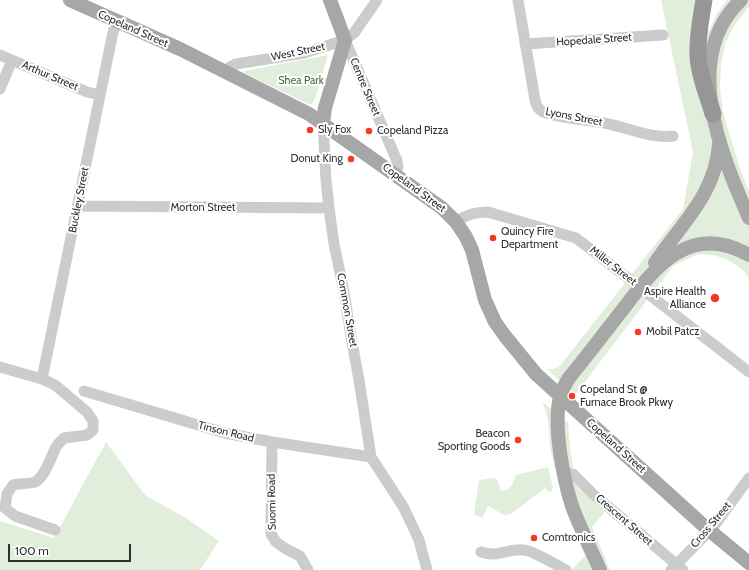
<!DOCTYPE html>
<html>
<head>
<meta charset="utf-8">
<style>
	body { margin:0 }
	#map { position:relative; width:749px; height:570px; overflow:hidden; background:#fff; font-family:Cabin,sans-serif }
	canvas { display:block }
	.scale { position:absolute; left:8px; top:544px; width:123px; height:18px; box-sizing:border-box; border:2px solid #2f2f2f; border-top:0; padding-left:5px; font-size:12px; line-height:14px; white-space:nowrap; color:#2f2f2f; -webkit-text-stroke:3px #fff; paint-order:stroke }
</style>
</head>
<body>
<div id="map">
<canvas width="749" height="570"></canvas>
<div class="scale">100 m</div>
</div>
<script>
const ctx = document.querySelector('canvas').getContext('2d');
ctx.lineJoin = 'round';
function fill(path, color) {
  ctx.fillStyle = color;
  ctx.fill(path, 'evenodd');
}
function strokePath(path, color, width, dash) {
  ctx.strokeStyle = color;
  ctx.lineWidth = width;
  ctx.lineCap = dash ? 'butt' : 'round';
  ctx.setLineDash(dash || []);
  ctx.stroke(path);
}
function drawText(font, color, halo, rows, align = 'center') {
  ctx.font = font + ' Cabin,sans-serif';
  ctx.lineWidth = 4;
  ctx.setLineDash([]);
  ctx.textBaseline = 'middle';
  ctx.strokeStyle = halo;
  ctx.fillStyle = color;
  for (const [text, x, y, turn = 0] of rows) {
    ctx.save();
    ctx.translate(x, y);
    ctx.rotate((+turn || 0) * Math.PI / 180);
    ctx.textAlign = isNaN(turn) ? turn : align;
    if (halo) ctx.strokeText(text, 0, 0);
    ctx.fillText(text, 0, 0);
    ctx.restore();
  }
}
fill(new Path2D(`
	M661 0H696L706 37 716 15 727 0H749V7L734 26 725 44 721 64 720 88 723 112 739 166 749 192V279L745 272 733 263 726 259 713 255 698 254 673 266 575 395 547 369H554L559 367 683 209 693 152Z
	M328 55 315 99 312 104H308L244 73V71Z
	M542 402 568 422 570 448 576 486 605 512 592 527 610 570H574L572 569 585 556C574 524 561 492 553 460 548 443 551 417 542 402Z
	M106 442 145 495 186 518 219 541 200 570H0V521L54 538Z
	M548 467 553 488 551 492H549L545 488 511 514 504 515 488 506 482 518 474 514 479 480 496 478 501 490C511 492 513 482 516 475Z`), '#e2eedc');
strokePath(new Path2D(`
	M518 0 535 100C536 106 538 109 543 112 557 118 587 120 604 123 627 127 649 139 673 136
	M345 40 397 161 398 167 395 174
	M525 44 663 35
	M0 55 87 92 100 95
	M226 72 230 67 236 64 304 53 345 40 354 33 377 0
	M0 89 12 60
	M323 123 326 180 329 208 334 244 344 292 351 337 359 380 371 457 404 508 419 540 427 570
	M78 206 329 208
	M456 222C466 214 476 212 488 212L576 238 749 372
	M0 367 42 379 55 385 87 412 93 421V430L87 435 64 438C61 441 58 444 56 447 51 457 45 477 35 482 30 484 21 483 13 485L7 494 5 508 15 516 55 530
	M42 379 113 32 117 21
	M84 391 225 433 272 442 371 457
	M272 442 271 534 276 542 286 549 300 556 308 570
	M564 473 573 474 593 494 683 570
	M481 552C500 558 507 548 524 550 534 551 556 565 566 570
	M671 570 714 526 749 478`), '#ccc', 11);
strokePath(new Path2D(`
	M70 0 180 49 309 114 442 208 456 222 466 237 472 250 485 300 495 322 505 336 536 374 703 525 749 563
	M741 0C680 58 721 154 749 218
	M323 123 325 108 345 40 330 0
	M655 263C681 224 716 194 719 144
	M600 570C591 549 580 528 572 506 563 478 553 426 560 397 562 390 565 384 569 378 586 357 603 335 620 313 653 270 688 220 749 255`), '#a7a7a7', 14);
strokePath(new Path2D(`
	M704 0C701 19 697 37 698 56 699 76 708 96 713 114`), '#969696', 17);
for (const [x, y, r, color] of [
	[310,130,4,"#f33a24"],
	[369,131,4,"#f33a24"],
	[351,159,4,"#f33a24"],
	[493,238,4,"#f33a24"],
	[715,298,5,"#f33a24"],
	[638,332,4,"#f33a24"],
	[572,396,4,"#f33a24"],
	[518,440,4,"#f33a24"],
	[534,538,4,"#f33a24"]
]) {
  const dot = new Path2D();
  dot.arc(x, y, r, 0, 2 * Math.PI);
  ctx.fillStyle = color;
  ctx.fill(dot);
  strokePath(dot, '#fff', 1.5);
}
drawText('11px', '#2f2f2f', '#fff', [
	["Copeland Street",133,29,24],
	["Hopedale Street",594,40,-4],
	["West Street",298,52,-12],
	["Arthur Street",50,76,23],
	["Centre Street",365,87,67],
	["Lyons Street",574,117,11],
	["Copeland Street",414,188,36],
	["Buckley Street",79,200,-79],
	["Morton Street",203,208],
	["Miller Street",613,266,38],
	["Common Street",347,310,80],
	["Tinson Road",226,432,14],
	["Copeland Street",616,446,42],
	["Suomi Road",272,502,-91],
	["Crescent Street",624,520,41],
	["Cross Street",711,525,-50]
]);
drawText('11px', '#486f39', '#fff', [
	["Shea Park",301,81]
]);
drawText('11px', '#2f2f2f', '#fff', [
	["Sly Fox",318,130],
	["Copeland Pizza",377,131],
	["Donut King",343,159,"right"],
	["Quincy Fire",501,232],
	["Department",501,245],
	["Aspire Health",706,292,"right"],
	["Alliance",706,305,"right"],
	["Mobil Patcz",646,332],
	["Copeland St @",580,390],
	["Furnace Brook Pkwy",580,403],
	["Beacon",510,434,"right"],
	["Sporting Goods",510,447,"right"],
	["Comtronics",542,538]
], 'left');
</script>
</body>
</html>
